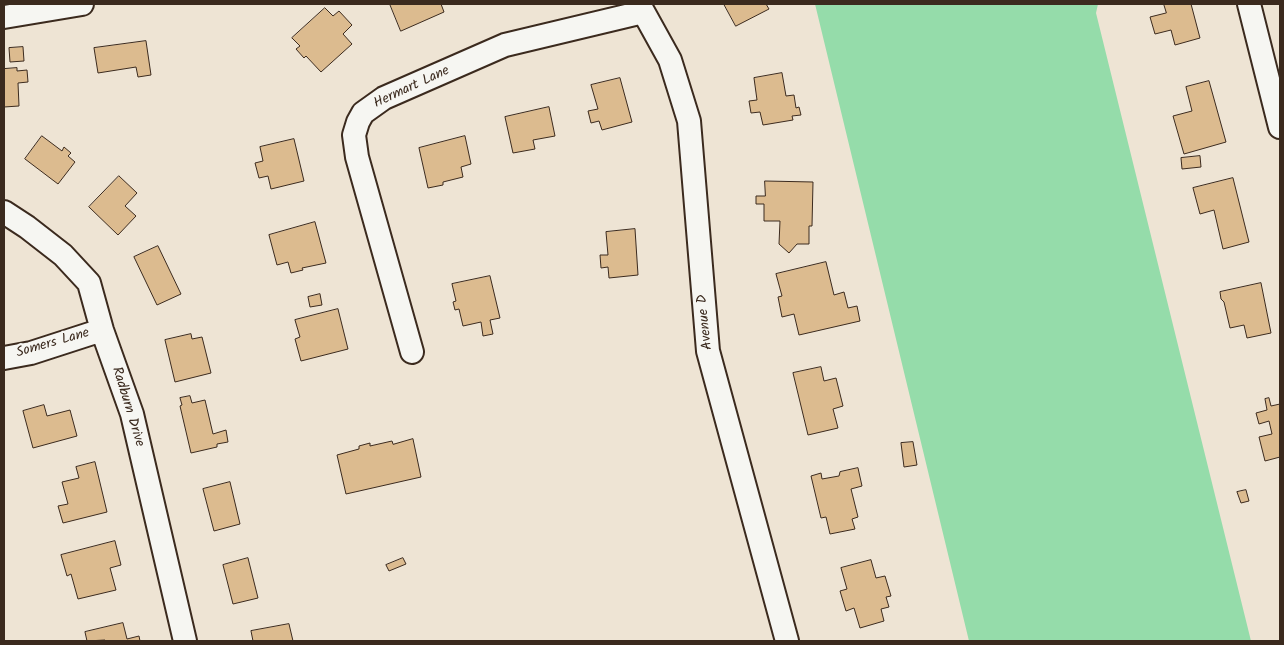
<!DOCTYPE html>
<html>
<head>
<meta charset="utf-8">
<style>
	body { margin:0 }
	#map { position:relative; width:1284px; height:645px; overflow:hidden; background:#eee4d4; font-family:Kalam,sans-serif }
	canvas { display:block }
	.frame { position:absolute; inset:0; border:5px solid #3b2a1e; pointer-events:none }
</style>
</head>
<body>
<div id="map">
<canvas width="1284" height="645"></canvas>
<div class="frame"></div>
</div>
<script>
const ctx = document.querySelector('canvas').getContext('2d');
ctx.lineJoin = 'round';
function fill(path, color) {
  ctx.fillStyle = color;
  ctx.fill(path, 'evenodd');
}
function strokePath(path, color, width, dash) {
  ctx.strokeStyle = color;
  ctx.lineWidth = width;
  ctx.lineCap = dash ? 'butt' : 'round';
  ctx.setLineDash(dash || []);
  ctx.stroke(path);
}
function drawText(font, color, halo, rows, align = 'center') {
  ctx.font = font + ' Kalam,sans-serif';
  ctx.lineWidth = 4.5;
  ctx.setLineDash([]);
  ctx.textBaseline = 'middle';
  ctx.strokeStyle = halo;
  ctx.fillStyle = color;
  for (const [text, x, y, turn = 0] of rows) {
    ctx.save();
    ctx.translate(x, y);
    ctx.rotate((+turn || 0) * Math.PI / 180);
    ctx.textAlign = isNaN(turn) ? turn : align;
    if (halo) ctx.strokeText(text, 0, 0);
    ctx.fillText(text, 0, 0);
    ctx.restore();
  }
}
fill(new Path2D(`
	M815 4H1098L1096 13 1251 641H969Z`), '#95dcaa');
const building = new Path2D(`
	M390 4H441L444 12 401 31Z
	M724 4H766L769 9 736 26Z
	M1164 4H1191L1200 38 1175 45 1171 30 1155 34 1150 17 1166 13Z
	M325 8 333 16 339 11 352 25 343 34 352 44 321 72 306 56 304 58 296 49 300 46 292 38Z
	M146 41 151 75 138 77 136 67 98 73 94 48Z
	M23 47 24 61 10 62 9 48Z
	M17 68V71L27 70 28 82 18 83 19 106 4 107V69Z
	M782 73 786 96 794 95 796 108 799 107 801 115 792 116 793 120 763 125 760 112 751 113 749 101 757 100 754 78Z
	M620 78 632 122 602 130 599 121 591 123 588 111 598 109 591 85Z
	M1209 81 1226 142 1184 154 1173 116 1192 111 1186 87Z
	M549 107 555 136 533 140 535 149 513 153 505 117Z
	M42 136 62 151 64 147 71 153 68 156 75 162 58 184 25 159Z
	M465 136 471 164 461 167 463 177 443 182V185L428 188 419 148Z
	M294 139 304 181 271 189 268 176 259 178 255 163 263 161 260 147Z
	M1200 156 1201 167 1182 169 1181 158Z
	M119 176 137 193 125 206 136 216 118 235 89 207Z
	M1233 178 1249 242 1223 249 1214 210 1200 214 1193 188Z
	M765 181 813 182 812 226H809V244H797L789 253 779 244 780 221H764V204H756V196H765Z
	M315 222 326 263 302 268 303 270 291 273 288 262 277 265 269 235Z
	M635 229 638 275 609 278 608 267 601 268 600 255H608L606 232Z
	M158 246 181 294 157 305 134 257Z
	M826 262 834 295 844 292 848 308 857 306 860 321 799 335 794 314 782 317 778 297 782 296 776 274Z
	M490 276 500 318 490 320 493 334 483 336 481 322 463 326 459 309 455 310 453 302 456 301 452 284Z
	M1261 283 1271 333 1247 338 1244 325 1230 328 1224 302 1221 299 1220 292Z
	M320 294 322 305 310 307 308 297Z
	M338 309 348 349 301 361 295 339 300 337 295 320Z
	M191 334 192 339 202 337 211 373 175 382 165 340Z
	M821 367 824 381 836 378 843 406 833 409 838 428 808 435 793 373Z
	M190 396 192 403 205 400 213 434 226 430 228 442 217 444V447L191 453 180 406 182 405 180 398Z
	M1269 398 1271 406 1280 404V457L1265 461 1259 437 1272 434 1269 421 1259 424 1256 413 1267 410 1265 399Z
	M44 405 47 416 70 410 77 436 33 448 23 411Z
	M413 439 421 477 346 494 337 455 359 449V446L370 443V446L392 441 393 444Z
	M913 442 917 465 904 467 901 443Z
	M95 462 107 512 63 523 58 506 68 504 62 482 79 478 76 467Z
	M858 468 862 486 851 489 858 517 852 519 855 529 830 534 826 517 821 518 811 476 821 473 822 479 839 476 840 472Z
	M230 482 240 524 214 531 203 489Z
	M1246 490 1249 501 1241 503 1237 492Z
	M115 541 121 565 110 568 116 590 78 599 71 574 67 576 61 555Z
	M248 558 258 598 233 604 223 565Z
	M403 558 406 564 389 571 386 565Z
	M871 560 876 578 885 576 891 596 886 597 889 607 881 609 884 621 860 628 854 608 846 611 840 591 847 589 841 568Z
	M123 623 127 639 139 636 140 641H106L105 640 87 641 85 632Z
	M289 624 293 641H253L251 631Z`);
fill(building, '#dcbb8f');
strokePath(building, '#3b2a1e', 1);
const street = new Path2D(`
	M639 4 670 60 689 121 708 351 787 641
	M1249 4 1280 127
	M4 17 82 4
	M4 212 27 227 63 255 89 283 102 330 132 414 185 641
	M412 352 357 157 354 135 358 122 363 113 384 98 505 45 643 12
	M4 358 31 353 102 330`);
strokePath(street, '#3b2a1e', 26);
strokePath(street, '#f6f6f2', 22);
drawText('14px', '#3b2a1e', '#f6f6f2', [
	["Hermart Lane",412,88,-25],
	["Avenue D",706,322,-96],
	["Somers Lane",53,344,-16],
	["Radburn Drive",127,407,73]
]);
</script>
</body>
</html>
